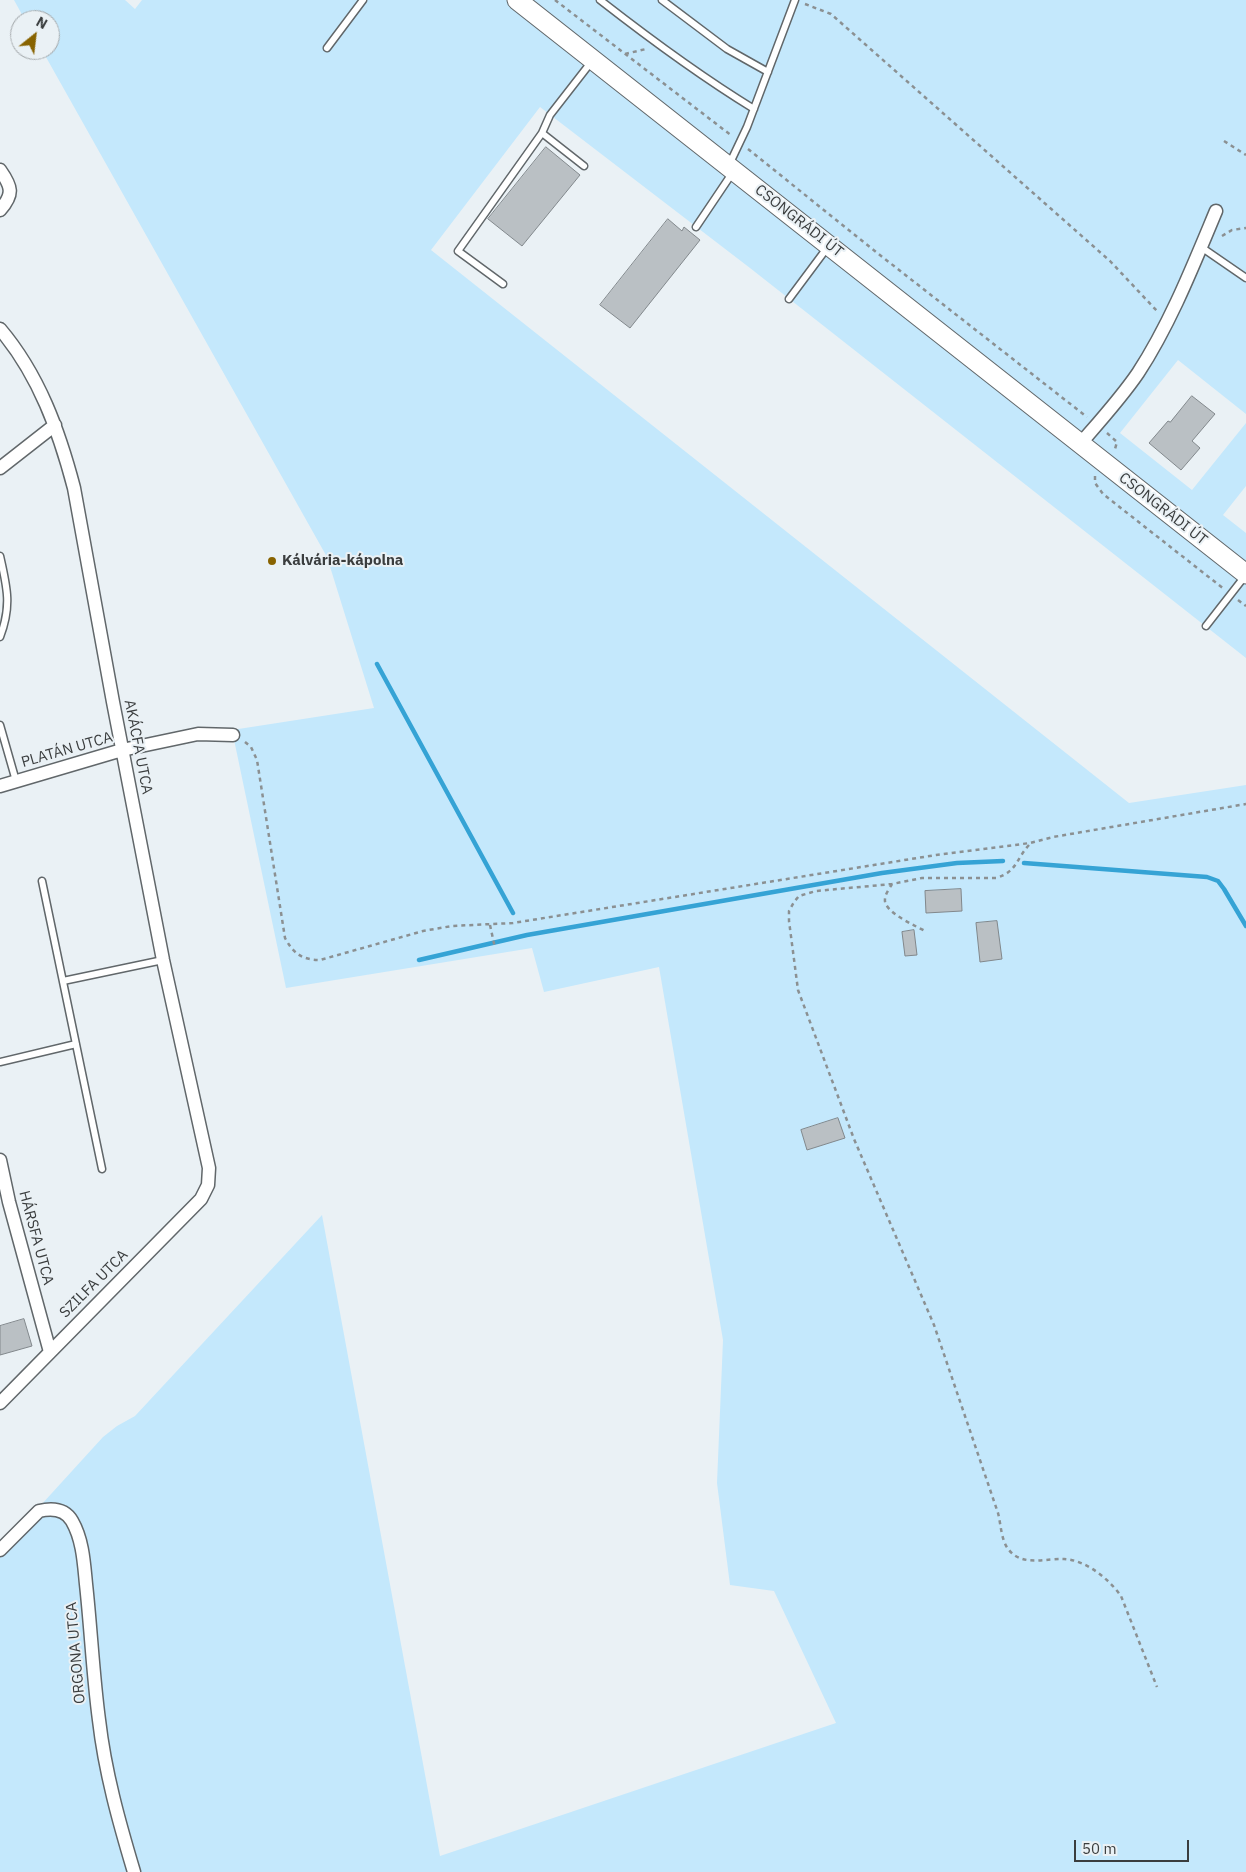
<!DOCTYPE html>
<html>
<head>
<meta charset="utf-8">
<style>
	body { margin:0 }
	#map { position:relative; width:1246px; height:1872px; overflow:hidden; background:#eaf1f5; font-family:"IBM Plex Sans",sans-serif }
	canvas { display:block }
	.north { position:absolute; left:10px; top:10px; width:50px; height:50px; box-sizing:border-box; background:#eaf1f5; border:1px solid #a4a9ac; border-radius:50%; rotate:29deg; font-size:14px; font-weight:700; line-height:20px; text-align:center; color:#3a3d3e }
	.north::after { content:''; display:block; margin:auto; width:18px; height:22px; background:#886300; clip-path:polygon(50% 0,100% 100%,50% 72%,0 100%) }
	.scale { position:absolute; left:1074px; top:1840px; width:115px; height:22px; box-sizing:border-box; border:2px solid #3a3d3e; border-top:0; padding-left:6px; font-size:15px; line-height:18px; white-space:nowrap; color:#3a3d3e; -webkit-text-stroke:4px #eaf1f5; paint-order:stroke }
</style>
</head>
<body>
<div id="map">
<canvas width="1246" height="1872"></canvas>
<div class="north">N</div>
<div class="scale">50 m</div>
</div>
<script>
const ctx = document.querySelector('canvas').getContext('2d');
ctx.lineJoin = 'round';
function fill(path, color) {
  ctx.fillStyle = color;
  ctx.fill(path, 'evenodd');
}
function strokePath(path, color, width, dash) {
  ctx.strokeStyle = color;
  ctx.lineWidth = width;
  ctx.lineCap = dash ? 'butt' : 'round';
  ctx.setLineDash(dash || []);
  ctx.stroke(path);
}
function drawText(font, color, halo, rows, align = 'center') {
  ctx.font = font + ' "IBM Plex Sans",sans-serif';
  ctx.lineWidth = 4;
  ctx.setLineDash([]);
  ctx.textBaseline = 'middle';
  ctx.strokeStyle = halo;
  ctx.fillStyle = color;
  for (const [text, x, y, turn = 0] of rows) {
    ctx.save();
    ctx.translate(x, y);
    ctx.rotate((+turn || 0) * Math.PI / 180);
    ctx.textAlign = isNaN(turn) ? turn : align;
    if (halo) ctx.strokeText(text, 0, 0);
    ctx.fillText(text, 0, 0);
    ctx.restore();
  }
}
fill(new Path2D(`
	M14 0H125L135 9 142 0H1246V414L1178 360 1120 433 1192 490 1246 423V486L1223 515 1246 533V658L750 268 540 107 431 250 1129 803 1246 785V1872H0V1550L103 1437 117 1426 135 1416 322 1215 440 1856 836 1723 774 1591 730 1585 717 1483 723 1340 659 967 544 992 532 948 286 988 232 730 374 708 327 557 42 50H50V20H25Z`), '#c4e8fc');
strokePath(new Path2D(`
	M377 664 513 913
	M1024 863 1207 877 1218 881 1224 889 1246 926
	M419 960 527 935 882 873 957 863 1003 861`), '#35a3d5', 4.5);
const building = new Path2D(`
	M546 147 580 175 522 246 488 219Z
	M668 219 682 231 684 227 700 240 630 328 600 305Z
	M1192 396 1215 414 1192 441 1200 448 1181 470 1149 443 1168 421 1170 422Z
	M961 889 962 911 926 913 925 891Z
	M997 921 1002 959 980 962 976 923Z
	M914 930 917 955 905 956 902 932Z
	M838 1118 845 1138 807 1150 801 1130Z
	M24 1319 32 1346 0 1355V1326Z`);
fill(building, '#bac0c4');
strokePath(building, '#82888c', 1);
const service = new Path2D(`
	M600 0C650 39 700 76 754 109
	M662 0 727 49 768 72
	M327 48 363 0
	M542 133 584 166
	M729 165 747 127 795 0
	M696 227 733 172
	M1201 247 1246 278
	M503 284 458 251 542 133 550 115 592 61
	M789 299 827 248
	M0 556C7 587 12 606 0 637
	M1206 626 1245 576
	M0 725 16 781
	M42 881 102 1169
	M63 981 163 960
	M0 1062 76 1044`);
const minor = new Path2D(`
	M0 170C12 187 14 194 0 210
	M0 329C39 375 59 431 74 488L113 702 163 960 209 1168 208 1185 201 1199 0 1403
	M1080 444C1100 421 1121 398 1138 373 1170 324 1193 266 1216 211
	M0 468 55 425
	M0 786 122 750 198 734 233 735
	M0 1160 9 1202 50 1352
	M0 1550 39 1511C52 1508 65 1509 72 1521 83 1540 84 1564 86 1584 91 1630 93 1675 99 1720 105 1772 119 1822 134 1872`);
const secondary = new Path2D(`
	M517 0 1246 574`);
strokePath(service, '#61676a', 9);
strokePath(minor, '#61676a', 15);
strokePath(secondary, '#61676a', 21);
strokePath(new Path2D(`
	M555 0 732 136
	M805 4 831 14 1110 261 1157 311
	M625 54 646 49
	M1224 141 1246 155
	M748 149 876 252 1087 417
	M1222 236 1232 230 1246 228
	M1107 433 1117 442 1115 449
	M1095 476V483L1103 494 1224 589
	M1238 600 1246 606
	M245 742 251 747 257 760 285 938C293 953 302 960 320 960L423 931 452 926 513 923 936 855 1030 843 1053 837 1246 804
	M1029 845C1016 859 1017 872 996 878H922L892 884 816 891 799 896 794 902 789 911V921L798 990 854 1139 934 1325 998 1513C1001 1524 1001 1541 1009 1550 1022 1567 1047 1558 1064 1559 1086 1560 1109 1579 1121 1596L1157 1687
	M892 884C890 888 885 894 885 899 883 912 916 926 925 931
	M490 925 495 948`), '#8b9092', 2.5, [4, 4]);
strokePath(service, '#fff', 6);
strokePath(minor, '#fff', 12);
strokePath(secondary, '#fff', 19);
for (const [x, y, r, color] of [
	[272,561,5,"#886300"]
]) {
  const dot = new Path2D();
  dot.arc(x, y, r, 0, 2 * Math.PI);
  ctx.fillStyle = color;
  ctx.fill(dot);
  strokePath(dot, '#eaf1f5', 2);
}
drawText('15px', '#3a3d3e', '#eaf1f5', [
	["CSONGRÁDI ÚT",799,221,38],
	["CSONGRÁDI ÚT",1163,509,38],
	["AKÁCFA UTCA",138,747,79],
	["PLATÁN UTCA",67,750,-16],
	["HÁRSFA UTCA",36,1238,75],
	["SZILFA UTCA",94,1284,-45],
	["ORGONA UTCA",76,1653,-95]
]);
drawText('bold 15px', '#3a3d3e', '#eaf1f5', [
	["Kálvária-kápolna",282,561]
], 'left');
</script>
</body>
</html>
